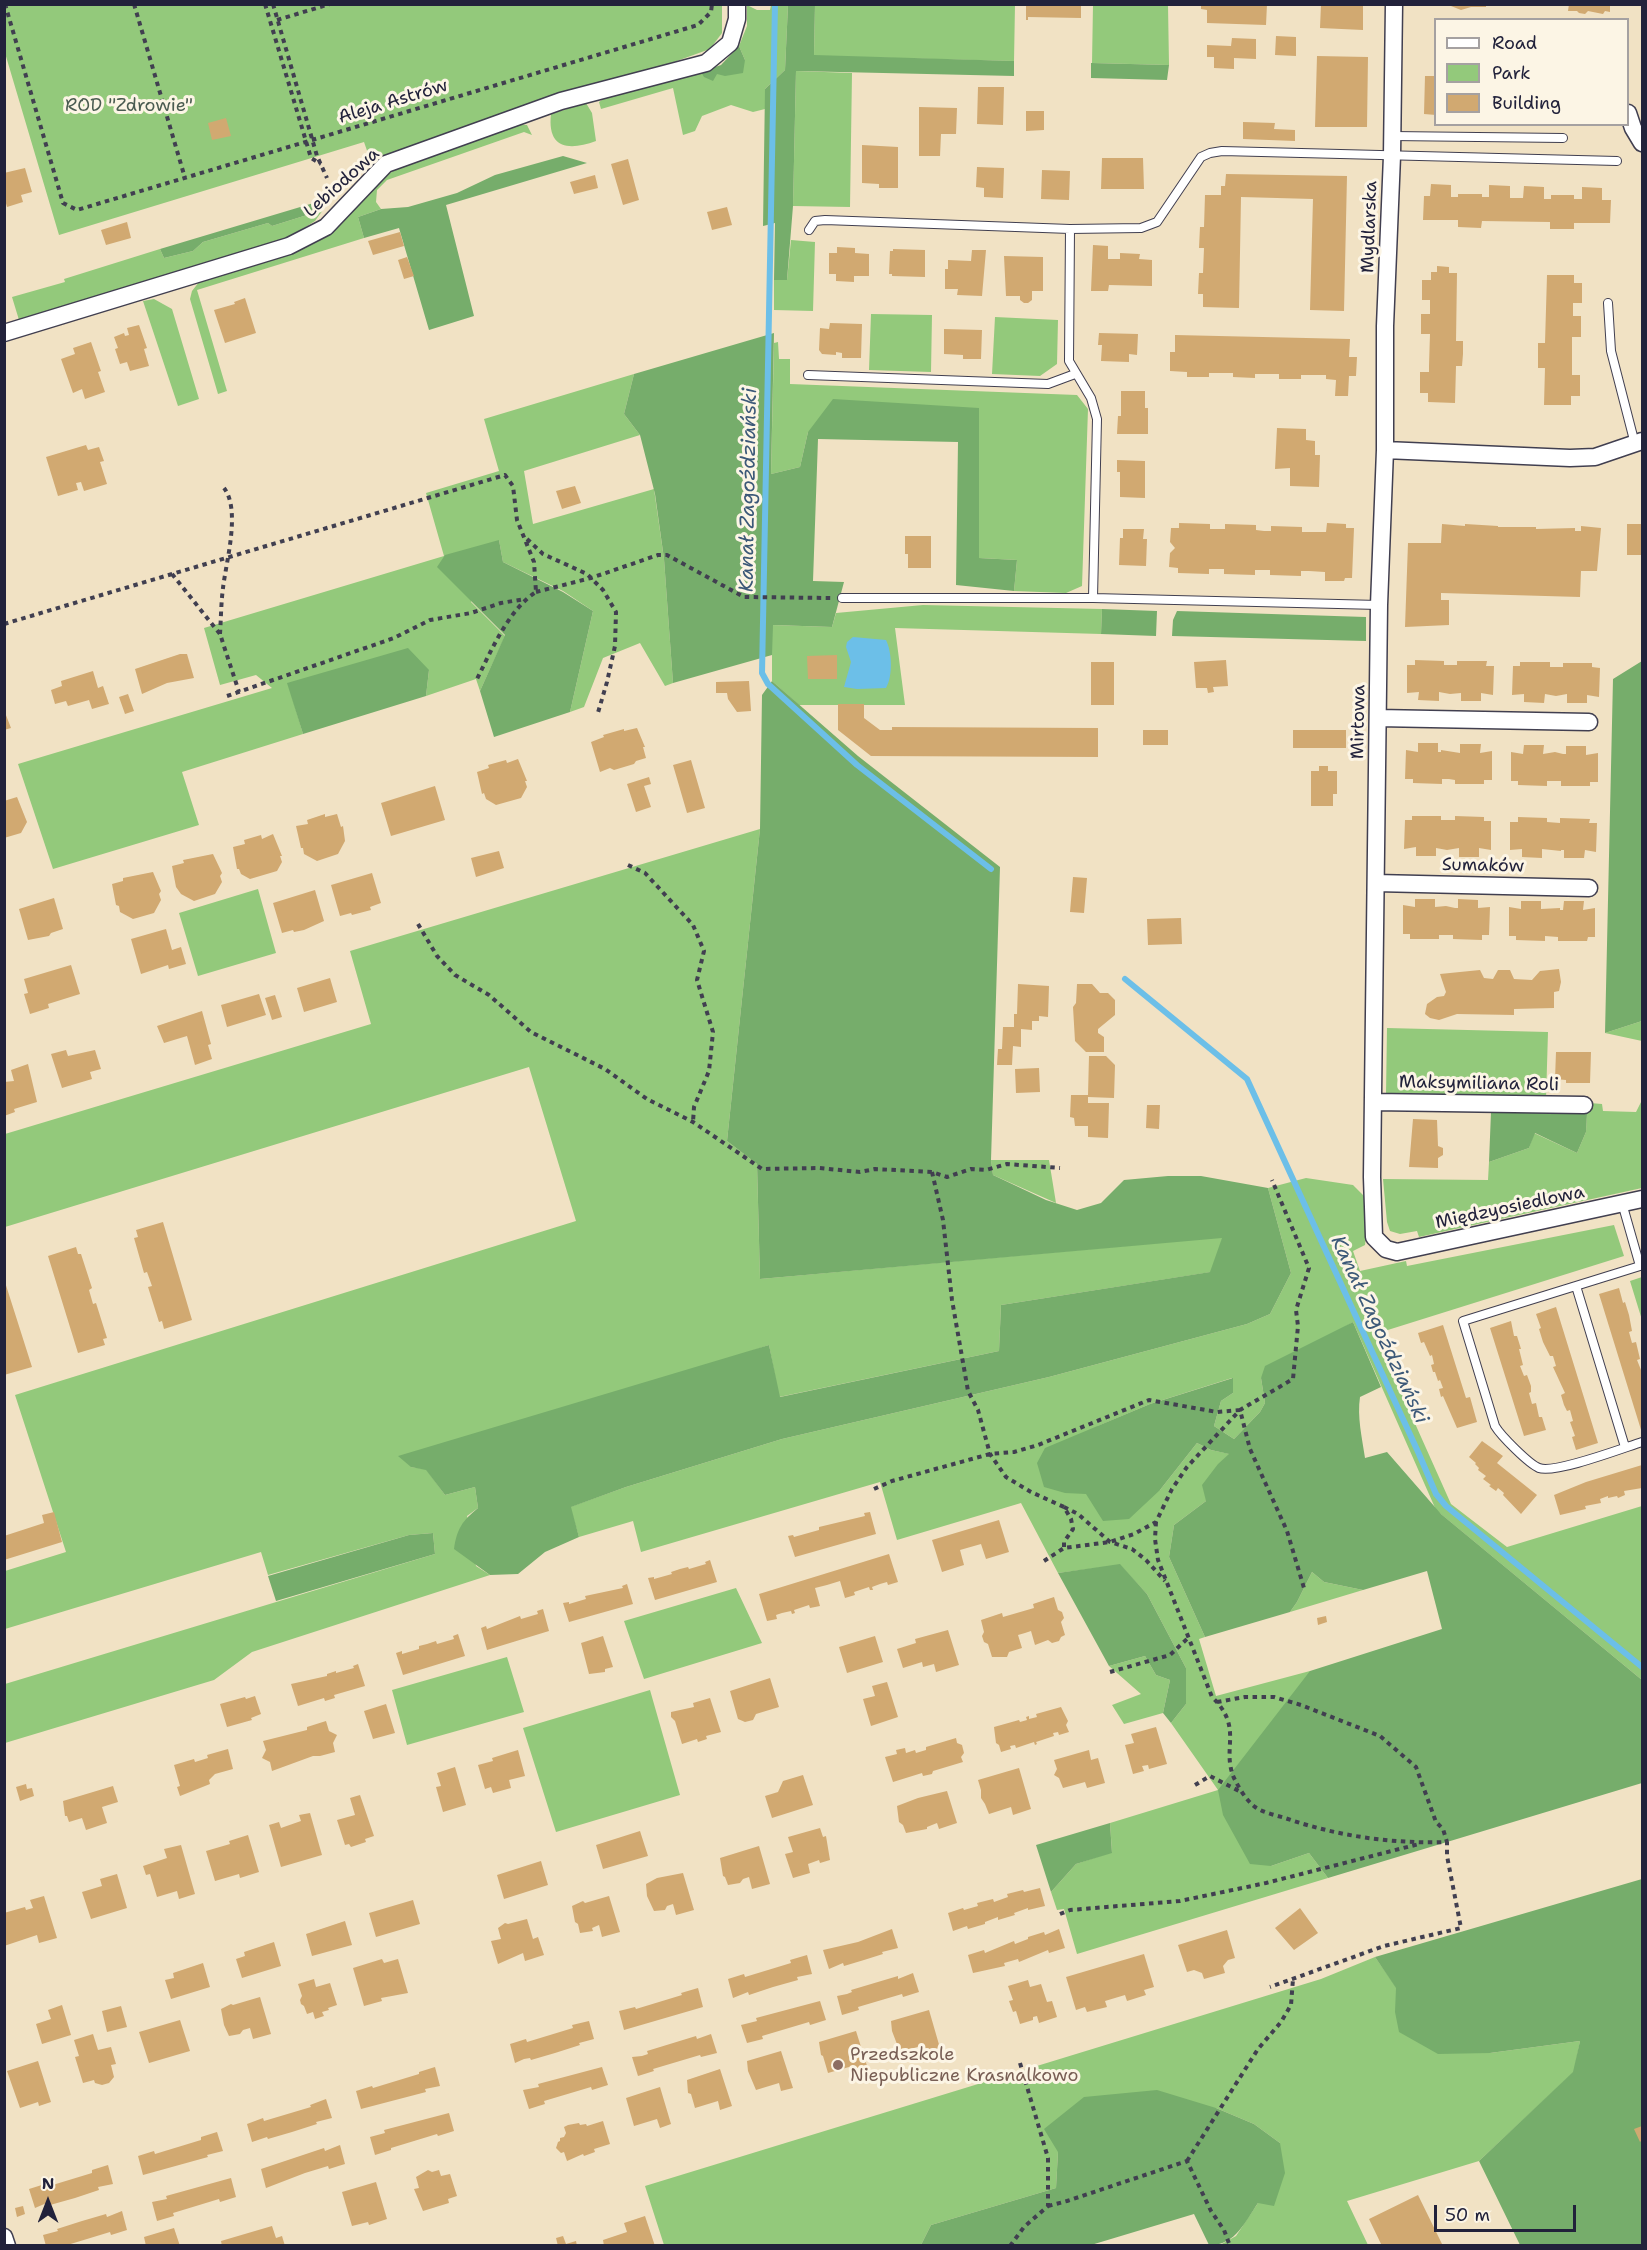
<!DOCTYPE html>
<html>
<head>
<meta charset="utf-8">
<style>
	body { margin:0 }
	#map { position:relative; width:1647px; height:2250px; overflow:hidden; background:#f1e2c4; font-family:"Shantell Sans",sans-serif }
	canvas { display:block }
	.frame { position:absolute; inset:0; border:6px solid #22223b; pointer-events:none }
	.legend { position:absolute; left:1434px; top:18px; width:195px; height:108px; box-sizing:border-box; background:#fcf5e5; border:2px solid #a5a1a1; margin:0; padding:8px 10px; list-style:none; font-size:18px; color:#22223b }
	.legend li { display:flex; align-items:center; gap:12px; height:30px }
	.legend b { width:30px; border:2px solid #a5a1a1 }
	.north { position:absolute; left:18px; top:2172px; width:60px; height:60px; -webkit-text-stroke:4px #fcf5e5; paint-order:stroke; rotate:0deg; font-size:16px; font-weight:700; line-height:24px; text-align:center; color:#22223b }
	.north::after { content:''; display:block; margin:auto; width:21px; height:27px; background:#22223b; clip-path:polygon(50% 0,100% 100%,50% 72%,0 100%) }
	.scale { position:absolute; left:1434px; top:2205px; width:142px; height:27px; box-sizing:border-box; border:3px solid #22223b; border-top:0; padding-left:8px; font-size:18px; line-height:21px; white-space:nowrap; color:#22223b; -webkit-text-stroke:4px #fcf5e5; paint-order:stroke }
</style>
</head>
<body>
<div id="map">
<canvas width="1647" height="2250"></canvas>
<div class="frame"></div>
<ul class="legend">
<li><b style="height:8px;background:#fff"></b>Road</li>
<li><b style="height:16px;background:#93c97b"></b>Park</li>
<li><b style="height:16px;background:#d1a971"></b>Building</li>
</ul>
<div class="north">N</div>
<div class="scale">50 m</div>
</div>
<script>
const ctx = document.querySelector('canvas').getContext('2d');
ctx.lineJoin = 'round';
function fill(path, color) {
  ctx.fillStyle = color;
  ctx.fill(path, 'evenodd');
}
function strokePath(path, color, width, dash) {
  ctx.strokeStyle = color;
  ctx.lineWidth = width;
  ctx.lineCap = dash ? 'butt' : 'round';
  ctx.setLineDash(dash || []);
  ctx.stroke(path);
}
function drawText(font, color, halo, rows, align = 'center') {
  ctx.font = font + ' "Shantell Sans",sans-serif';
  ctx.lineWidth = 6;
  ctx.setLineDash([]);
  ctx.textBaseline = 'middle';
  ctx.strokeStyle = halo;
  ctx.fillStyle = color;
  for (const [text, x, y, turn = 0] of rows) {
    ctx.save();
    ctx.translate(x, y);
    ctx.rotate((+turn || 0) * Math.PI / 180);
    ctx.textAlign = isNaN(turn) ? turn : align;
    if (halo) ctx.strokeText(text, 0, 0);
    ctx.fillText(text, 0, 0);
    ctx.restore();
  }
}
fill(new Path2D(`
	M5 5H722V33L710 49 674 62 558 94 385 155 372 165 364 142 59 235 5 53Z
	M747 5 757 10H770L771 5H788L785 70 765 89V109L753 112 731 105 702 116 695 131 683 135 673 88 601 109 599 102 606 97 701 72 716 74 745 60 739 46 747 26Z
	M815 5H1015L1014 61 814 56Z
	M1093 5H1168L1169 65 1092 63Z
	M796 71 852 73 850 207 793 206Z
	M586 103 592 113 596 141C569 151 547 149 551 114Z
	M516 124 527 125 532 135 524 132 387 180 377 190 376 202 381 209 358 217 364 238 197 290 227 391 218 394 190 299 192 291 199 282 306 247 333 230 374 183 395 170Z
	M323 210 315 221 287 239 19 320 12 297 65 282 64 279 160 249 164 258 193 251 203 242 268 223 272 226Z
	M791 240 815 242 813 311 774 310V280H787Z
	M154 299 172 309 199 399 178 406 143 301Z
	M871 314 932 315 931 372 869 370Z
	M995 317 1058 320 1057 364 1040 376 992 374Z
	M778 342 779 359H790V384L1077 395 1088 409 1082 586 1066 593 1014 591 1017 560 979 558V408L808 432 800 467 771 474 774 343Z
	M634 374 624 414 640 435 524 471 533 524 654 489 664 559 673 683 665 686 640 643 603 658 584 707 570 712 593 611 563 591 503 562 499 540 471 602 505 636 480 691 476 679 426 696 429 670 288 683 303 734 182 772 199 825 53 869 18 764 272 688 256 675 220 685 204 628 444 556 426 493 499 471 484 419Z
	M923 605 1102 609 1101 634 895 628 905 705H799L772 681V625L832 627 836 613Z
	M760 829 727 1141 757 1164 760 1279 1223 1237 1211 1272 1001 1305 999 1351 779 1397 769 1345 411 1467 426 1469 445 1495 475 1487 478 1508 467 1516 476 1566 490 1575 252 1652 214 1680 5 1743V1684L435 1554 433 1533 409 1535 268 1575 261 1552 5 1629V1571L66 1552 15 1395 576 1221 529 1067 5 1227V1134L371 1024 350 951Z
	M258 889 276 953 198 976 179 913Z
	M1642 1021V1041L1605 1033Z
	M1387 1028 1548 1032 1546 1099 1386 1094Z
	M1642 1100V1188L1419 1237 1417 1231 1400 1234 1390 1231 1387 1222 1383 1179 1488 1180 1489 1162 1529 1148 1534 1133 1577 1153 1586 1132 1587 1111 1590 1103 1602 1104 1603 1111 1636 1112Z
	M991 1160H1049L1056 1203 993 1175Z
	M1306 1178 1353 1185 1364 1196 1366 1235 1365 1245 1353 1251 1360 1271 1406 1261 1407 1266 1614 1225 1624 1256 1375 1334 1451 1504 1507 1547 1642 1506V1680L1436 1510 1353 1322 1261 1378 1265 1403 1260 1412 1234 1439 1214 1426 1221 1401 1233 1393 1232 1378 1150 1404 1098 1426 1065 1493 1160 1490 1197 1443 1211 1450 1230 1454 1206 1501 1174 1525 1169 1557 1205 1637 1199 1639 1216 1696 1310 1671 1318 1707 1271 1866 1309 1853 1328 1878 1077 1954 1064 1909 1057 1910 1051 1892 1076 1864 1112 1852 1110 1823 1218 1790 1171 1723 1186 1704V1668L1147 1594 1120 1565 1058 1573 1021 1503 897 1540 880 1482 641 1552 633 1521 579 1537 570 1507 626 1487 782 1439 1049 1377 1247 1324 1270 1314 1291 1273 1268 1188Z
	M1642 1277V1320L1630 1281Z
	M1312 1572 1324 1582 1363 1590 1290 1612 1297 1602Z
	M736 1588 762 1643 644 1679 624 1621Z
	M1145 1656 1156 1675 1170 1680 1163 1713 1124 1724 1112 1705 1141 1694 1109 1666Z
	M507 1657 524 1712 407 1745 392 1690Z
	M650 1690 680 1795 556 1832 523 1728Z
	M1375 1957 1401 1994 1490 2053 1580 2041 1574 2072 1479 2161 1347 2201 1368 2245H1220L1236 2236 1258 2203 1280 2143 1254 2124 1216 2108 1058 2152 1056 2188 931 2225 921 2245H664L645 2186 1321 1979Z`), '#93c97b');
fill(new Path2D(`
	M788 5H815L814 55 1014 61V76L796 71 793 206 787 280H774L775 223 763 226 765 89 785 70Z
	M739 46 745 60 743 73 725 76 717 74 713 81 704 77 701 72 721 65Z
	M1091 63H1092L1169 65 1167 80 1091 78Z
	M563 156 587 163 446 205 474 316 429 330 399 228 364 238 358 217 381 209 408 207 457 193 495 175Z
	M327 199 328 203 323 210 272 226 268 223 203 242 193 251 164 258 160 249Z
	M774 333 771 474 800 467 808 432 833 399 979 408V558L1017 560 1014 591 956 585 958 442 818 439 813 581 844 582 832 627 773 625 772 655 673 683 664 559 655 494 640 435 624 414 634 374Z
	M499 540 503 562 563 592 593 611 570 712 494 737 480 691 505 635 437 567 445 555Z
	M1102 609 1157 611 1156 636 1101 634Z
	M1177 611 1366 617V641L1172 636 1173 620Z
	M408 648 429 670 426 696 303 734 287 683Z
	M1642 661V1021L1605 1033 1613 679Z
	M772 681 858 756 1000 867 991 1160 993 1175 1046 1200 1077 1210 1101 1203 1124 1180 1168 1176H1201L1268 1188 1291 1273 1270 1314 1247 1324 1049 1377 782 1439 626 1487 571 1507 579 1537 545 1552 518 1574 490 1575 454 1549C457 1529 462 1521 478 1508L475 1487 445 1495 426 1470 411 1467 398 1456 769 1345 780 1397 999 1351 1001 1305 1210 1272 1222 1238 760 1279 757 1164 727 1141 760 829 762 695Z
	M1491 1112 1587 1114 1586 1132 1577 1153 1535 1133 1529 1148 1489 1162Z
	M1353 1322 1381 1387 1360 1397C1357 1417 1362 1437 1365 1458L1387 1452 1441 1514 1642 1680V1783L1328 1878 1309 1853 1271 1866 1250 1864 1223 1815 1218 1790 1310 1671 1442 1629 1427 1571 1363 1590 1324 1582 1312 1572 1297 1602 1290 1612 1205 1637 1169 1557 1174 1525 1206 1501 1202 1485 1218 1464 1229 1454 1211 1450 1197 1443 1160 1490 1129 1519 1103 1521 1086 1494 1065 1493 1044 1487 1037 1463 1045 1448 1150 1404 1233 1378V1393L1221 1401 1214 1426 1234 1439 1260 1412 1265 1403 1261 1378 1265 1366Z
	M433 1533 435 1554 276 1601 268 1576 409 1535Z
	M1120 1564 1147 1594 1186 1668V1704L1171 1723 1163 1713 1170 1680 1156 1675 1145 1656 1109 1666 1058 1573Z
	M1110 1823 1112 1853 1076 1864 1051 1892 1036 1845Z
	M1642 1879V2245H1520L1479 2161 1573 2072 1580 2041 1490 2053 1438 2054 1399 2032 1395 2012 1396 1988 1375 1957Z
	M1157 2090 1216 2108 1254 2124 1280 2143 1285 2173 1274 2206 1258 2203C1245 2222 1235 2246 1209 2245L1194 2214 1091 2245H921L931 2225 1056 2188 1058 2152 1044 2129 1084 2097Z`), '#76ad6b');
fill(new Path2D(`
	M853 637 886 640C892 652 893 676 886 688L857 689 844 687 851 662 846 647 847 642Z`), '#6cbfe8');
strokePath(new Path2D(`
	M775 4 762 673 768 684 857 765 991 869
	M1125 979 1247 1079 1419 1454 1436 1494 1446 1506 1642 1667`), '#6cbfe8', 6);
fill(new Path2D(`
	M1026 4H1081V18L1028 17V20H1026Z
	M1201 4H1267L1266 25 1207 23V10L1201 9Z
	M1321 4 1363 5V30L1320 28Z
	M1446 4H1486V7H1471L1461 10Z
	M1569 4H1610V12L1605 11 1603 14 1588 11 1585 14 1579 13 1577 11H1568Z
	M1276 36 1296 37V56L1275 55Z
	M1232 38 1256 39V59L1234 58V69L1214 68V57H1207V45L1231 46Z
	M1317 56 1368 57 1367 127H1315Z
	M1425 76H1436V115L1424 114Z
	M978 87H1004L1003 125 977 124Z
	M919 107 957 108 956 134H941L940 156H919Z
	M1026 111H1044V130L1026 131Z
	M226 118 231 136 212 140 208 123Z
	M1243 122 1275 123 1274 129 1295 130V141L1243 139Z
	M862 145 898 147V188H879V184L862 183Z
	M1102 158H1143L1144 189H1101Z
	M628 159 639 200 623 205 611 164Z
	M977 167 1004 168 1003 198 984 197V188L976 187Z
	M25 168 32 192 21 195 23 202 7 207 4 196V173Z
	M1042 170 1070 171 1069 200 1041 199Z
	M1226 174 1347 176 1344 311 1310 310 1313 199 1241 197 1239 308 1203 307V294H1198L1199 273H1203L1204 248H1199L1200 227H1204L1205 195H1221V186H1225Z
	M595 175 598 188 574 194 570 182Z
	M1431 184 1451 185V197H1458V194H1482V197H1489V185L1510 186V198H1523L1524 186 1544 187V199H1551V195H1574V199H1582V187L1602 188V200H1611L1610 223H1574V229H1550V222L1482 221 1481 228 1458 227V220H1423L1424 196H1430Z
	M727 207 732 225 712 230 707 212Z
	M127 222 131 238 106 245 101 230Z
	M400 232 404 246 373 255 368 241Z
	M1093 245 1108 246V259H1120V253L1140 254 1139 259 1152 260V286L1109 285 1108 291H1091Z
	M837 247 855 248V253L869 254V276H854V282L836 281V274H829V253H837Z
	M893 249 925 250V277L892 276V274H889L890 251H893Z
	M972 250H986L982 296 957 295 958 289H945V269H948V260L971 261Z
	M1004 256 1043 257V291H1032V300L1028 303H1024L1020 300V296H1006Z
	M407 257 414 276 404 279 398 260Z
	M1437 266 1449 267V273H1457L1456 341H1463V354L1462 366H1456L1455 403 1428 402V393H1420V372H1429V366L1430 334H1421V314H1430V300H1422V280H1431V272H1437Z
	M1547 275H1574V283H1582V303H1573V316H1581V337H1572V375H1580V396H1571V405H1544L1545 368H1538V343H1545Z
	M245 298 256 333 225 343 214 310 235 304 234 302Z
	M830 323 862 324 861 358H842V353L836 352V355L822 354 819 350 820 328 829 329Z
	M139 325 147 348 144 349 149 366 130 371 127 362 120 364 115 349 118 348 114 337 124 333 125 336 129 335 127 328Z
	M944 329 982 330 981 359H963V355L944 354Z
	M1099 333 1138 334 1137 355 1129 354V362L1101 361 1102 345H1098Z
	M1175 335 1350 339 1349 357H1357L1356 376H1349L1348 396H1335L1336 380 1326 379V375H1301V379H1279V374H1255V378L1233 377V373H1209V377H1187V372L1170 371V352H1175Z
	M91 342 101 371 98 372 105 392 85 399 82 389 73 393 61 359 75 354 73 348Z
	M1121 391H1145V408H1148V434H1117L1118 416H1121Z
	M1277 428 1306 429V440L1315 441V455H1320L1319 487 1290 486V468L1275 469Z
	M86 445 88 450 99 447 104 461 100 462 107 484 84 491 81 482 76 483 78 490 58 496 46 457Z
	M1117 460 1145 461V498L1120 497V472H1117Z
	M575 486 581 503 562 509 556 491Z
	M1179 523 1210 524V529H1225V524L1256 525V530L1264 531H1271V526L1302 527V532H1326L1327 523 1346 524V528H1354L1352 578H1345L1344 581H1325V572L1309 571H1301V576L1270 575V570H1255V575L1224 574V569H1209V574L1178 573V568L1169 567 1170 553 1175 548 1170 542 1171 528H1179Z
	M1442 524 1465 526V524L1498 526V527H1536V529L1575 528V531H1581V526L1601 528 1597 571H1581L1580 597 1441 593V600H1449V625L1405 627 1408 543H1441Z
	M1627 524H1642V555H1627Z
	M1123 529H1144L1143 539H1147L1146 566 1119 565 1120 538H1123Z
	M905 536H931V568H908V554H905Z
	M180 654H187L194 678 167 683 142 694 135 669Z
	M837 655V679H808L807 656Z
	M1226 660 1228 686 1213 687 1214 692 1208 693 1207 688H1196L1194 662Z
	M1415 660 1444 661V665H1457V661H1487L1486 666H1494L1493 695 1481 693V701H1461V693L1450 694 1439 692V701L1418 700 1419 692 1407 693V665H1415Z
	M1091 662H1114V705H1091Z
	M1520 662H1550V667H1563V663H1592V667L1600 668 1599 697 1587 695V703H1567V694L1556 696 1545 694 1544 703 1524 702V694L1512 695 1513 666H1520Z
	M93 671 98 688 103 686 109 704 92 709 89 700 68 706 66 701 55 704 51 690 62 686 61 681Z
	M749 681 751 711 737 712 728 699 727 693H716V682Z
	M128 694 134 711 125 714 119 697Z
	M838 704H864V718L880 730H892V727L1098 728V757L871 756 838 730Z
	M4 710 11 728 4 730Z
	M637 728 645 747H643L646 758 636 761 634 764 614 770 610 768 600 772 591 742 604 737 603 735 624 729V731Z
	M1143 730H1168V745H1143Z
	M1293 730H1346V748H1293Z
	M1418 743H1438V752H1441V750L1460 753V744H1481L1480 753 1492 751V780H1484V784H1455V780L1449 779H1442V784L1413 783V779H1405L1406 750 1418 752Z
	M1524 745H1544L1543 754 1555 752 1563 754H1566V746H1586V755L1598 753V782H1590V786H1561V781H1547V786L1518 785V781H1511V752L1523 754Z
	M518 759 527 781H525L527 787 521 798 496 805 486 799 484 793 482 794 477 772 489 768 488 765 506 760 507 763Z
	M691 760 705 808 687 813 673 765Z
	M1319 766H1328V771H1337V794H1333V806H1311V771H1319Z
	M649 777 651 784 644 786 651 807 636 812 627 784Z
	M435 786 445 820 391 836 381 803Z
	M17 797 27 822 21 833 4 838V801Z
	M325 814V817L337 814 341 827 343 826 345 841 338 854 317 861 304 854 303 848H301L296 826 308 824 307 820Z
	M1412 816H1441V820H1455V816L1484 817V821H1491V850L1479 848V857H1459V848L1447 850 1436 848V856H1416V847L1404 849 1405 820H1412Z
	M1518 817 1547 818V822L1560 823V818L1590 819 1589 823H1597L1596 852 1585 850 1584 858H1564V850H1561V851L1542 849V858L1522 857V849L1510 850V822H1518Z
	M273 834 282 856H280L282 862 277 871 250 879 241 874 239 869H237L233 847 245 844 244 840 261 835 262 839Z
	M499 851 504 868 476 877 471 858Z
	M213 854 222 873 220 876 222 882 215 894 194 901 181 894 176 887 172 866 184 863 183 860Z
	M153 872 161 891 159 894 161 900 154 913 133 919 120 912 119 906 116 905 112 884 123 881V878Z
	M372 873 381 903 370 907 371 910 352 915 351 913 340 916 331 885Z
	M1073 877 1087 878 1084 913 1070 912Z
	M315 890 324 921 304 930 294 932 293 930 282 933 273 903Z
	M54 898 63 929 51 933 49 936 28 940 19 909Z
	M1415 899H1435V907L1446 906 1455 908H1458V899L1478 900V908L1490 907 1489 935H1482V940L1453 939V935H1439V939H1410V934H1403V905L1415 907Z
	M1521 901H1541V909L1560 908V910H1563L1564 901H1584L1583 910 1595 908V937H1588L1587 941H1558V937L1545 936V941L1516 940V936H1509V907L1521 909Z
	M1181 918 1182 944 1148 945 1147 919Z
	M166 929 172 950 181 947 186 964 169 969 168 965 141 974 131 939Z
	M71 965 80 994 48 1004 49 1008 30 1014 24 994 28 993 24 979Z
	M1559 969 1561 982 1559 991 1554 992V1008L1514 1009V1015L1457 1014 1439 1020 1430 1018 1425 1014 1427 1004 1437 997 1444 996 1446 992 1440 974 1480 970 1484 978 1493 979 1498 970H1510L1514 979 1532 980 1540 971Z
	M330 978 337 1002 304 1012 297 988Z
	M1018 984 1049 986 1048 1017 1039 1016V1021H1032V1030L1021 1029V1047L1013 1046 1012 1065H997L998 1049H1002L1003 1027H1014V1014H1017Z
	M1077 984H1092L1100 993H1108L1115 1000V1015L1098 1029V1033L1104 1037V1052H1086L1075 1041 1073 1007 1076 1003Z
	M259 994 266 1015 227 1027 221 1005Z
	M275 995 282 1017 272 1020 265 998Z
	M202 1011 211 1044 208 1045 212 1059 195 1065 187 1036 164 1043 157 1026Z
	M66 1050 68 1056 95 1050 101 1069 90 1072 92 1079 62 1088 51 1054Z
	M1556 1052H1591L1590 1083H1566V1080L1555 1079Z
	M1089 1056H1106L1115 1065 1114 1098 1088 1097V1103H1109L1108 1138 1088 1137V1126H1075L1074 1118 1070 1117 1071 1095H1088Z
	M28 1064 37 1102 14 1109 15 1112 4 1116V1082L14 1081 11 1070Z
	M1039 1068 1040 1092 1016 1093 1015 1069Z
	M1147 1105H1160L1159 1129 1146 1128Z
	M1413 1119 1437 1120 1438 1146 1443 1148V1155L1438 1158V1168L1409 1167Z
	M163 1222 192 1320 164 1329 162 1321 159 1322 148 1287 152 1286 147 1272 144 1273 134 1238 138 1237 136 1230Z
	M76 1247 78 1254H81L92 1288 89 1290 93 1304 96 1303 107 1338 103 1339 105 1345 78 1353 48 1256Z
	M4 1279 32 1367 4 1375Z
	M1619 1288 1623 1303 1625 1302 1629 1315 1632 1331 1629 1332 1632 1343 1636 1342 1640 1359 1637 1360 1641 1370H1642V1433L1599 1294Z
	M1556 1307 1598 1443 1576 1450 1572 1437 1575 1436 1570 1422 1573 1421 1570 1410 1567 1411 1564 1405 1561 1395 1565 1393 1553 1367 1556 1366 1553 1356H1550L1543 1342 1539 1329 1541 1328 1536 1314Z
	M1511 1321 1514 1336H1517L1521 1349H1519L1523 1365 1520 1366 1524 1376 1527 1375 1531 1386V1392L1529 1393 1532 1404 1536 1403 1539 1417H1542L1546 1430 1524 1436 1490 1328Z
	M1443 1325 1466 1398 1470 1397 1477 1422 1457 1428 1443 1396 1441 1397 1439 1389 1443 1388 1440 1380 1438 1381 1435 1372H1433L1431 1365 1434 1364 1432 1355 1430 1356 1424 1342 1421 1343 1418 1333Z
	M1482 1441 1503 1456 1497 1463 1537 1495 1521 1514 1503 1495 1504 1493 1498 1488 1496 1491 1489 1486 1491 1485 1483 1479 1486 1476 1478 1470 1479 1468 1475 1464 1476 1463 1469 1457Z
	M1642 1465V1488L1624 1491 1625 1495 1618 1498 1617 1496 1608 1498V1496L1600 1499 1601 1503 1585 1506 1586 1509 1560 1515 1554 1495 1586 1482Z
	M54 1512 62 1542 4 1560V1536L44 1523 42 1515Z
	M870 1512 876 1534 795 1557 788 1536 793 1535 794 1537 819 1530V1527L865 1516 864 1513Z
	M999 1520 1009 1552 986 1559 981 1544 960 1550 964 1565 942 1572 932 1540Z
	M889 1554 898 1582 888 1585 887 1582 880 1584 872 1587 873 1590H870L869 1587 854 1592 855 1595 845 1598 840 1581 827 1585 815 1588 820 1606 810 1608 809 1605 794 1610 795 1613 792 1614 791 1611 782 1613 776 1615 777 1619 767 1621 759 1594Z
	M710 1560 717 1582 655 1600 648 1578 654 1577V1579L672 1574 671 1572 680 1569 688 1567 689 1569 706 1564 705 1562Z
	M627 1584 633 1604 569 1622 563 1603 569 1602V1604L586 1599 585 1596 623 1588 622 1586Z
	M1054 1597 1058 1610 1062 1612 1064 1618 1061 1622 1065 1635 1061 1637 1059 1641 1052 1643 1048 1640 1035 1645 1031 1631 1025 1633 1018 1635 1022 1648 1009 1652 1007 1657H992L988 1644 984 1642 982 1636 984 1632 981 1620 1002 1613 1003 1617 1034 1608 1033 1604Z
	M543 1609 549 1631 487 1650 481 1628 486 1626 487 1629 520 1616 521 1619 538 1614 537 1611Z
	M1326 1616 1327 1622 1318 1625 1317 1618Z
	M948 1630 959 1665 936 1672 934 1664 923 1667 922 1662 903 1668 897 1649 916 1643 915 1639Z
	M458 1634 465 1656 403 1675 396 1653 402 1651V1654L419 1649V1646L427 1644 436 1641 437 1644 454 1639 453 1636Z
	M603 1636 613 1667 605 1669V1672L589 1674 581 1643Z
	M875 1636 883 1662 847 1673 839 1647Z
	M358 1664 365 1686 334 1695 335 1698 325 1701 324 1698 298 1706 291 1684 327 1676V1674L336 1671V1673L354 1668 353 1666Z
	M770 1678 779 1707 756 1714 753 1720 745 1722 738 1719 730 1691Z
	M887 1682 898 1717 871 1726 863 1699 875 1696 872 1686Z
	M255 1696 261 1714 251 1718 252 1720 227 1727 220 1704 245 1697 246 1699Z
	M710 1698 721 1732 706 1736 707 1739 698 1742 697 1739 682 1744 675 1721 671 1717V1712L694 1707 693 1703Z
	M386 1704 395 1733 373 1739 364 1711Z
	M1061 1707 1068 1721 1066 1725 1069 1732 1059 1735 1058 1732 1053 1733 1054 1736 1036 1742 1037 1744 1035 1745 1034 1742 1016 1748 1015 1745 1010 1746 1011 1749 1001 1752 999 1745 996 1743 994 1727 1019 1720 1020 1722 1027 1720 1026 1717 1029 1716V1719L1037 1717 1036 1714Z
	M326 1721 329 1731 337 1735 333 1743 335 1752 320 1756H313L272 1771 270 1762 262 1758 266 1750 263 1741 307 1730V1727Z
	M1156 1727 1167 1764 1149 1769 1148 1765 1142 1766 1144 1771 1133 1774 1125 1745 1134 1743 1131 1734Z
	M956 1738 957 1743 962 1745 964 1753 961 1757 963 1762 933 1771 932 1774 923 1776 922 1773 893 1782 885 1757 897 1754 896 1750 905 1748 906 1753 915 1750 916 1753 926 1750V1747Z
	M228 1749 233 1769 215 1774 209 1780 210 1784 180 1796 177 1787 180 1786 174 1765 194 1759 195 1762 208 1758 207 1755Z
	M518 1750 525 1776 509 1780 511 1788 493 1793 491 1787 485 1789 478 1765 493 1761 492 1758Z
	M1089 1750 1091 1760 1098 1758 1105 1783 1087 1788 1085 1782 1063 1788 1059 1778 1054 1775 1057 1769 1054 1760Z
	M455 1767 466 1805 443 1812 436 1787 441 1786 437 1773Z
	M1019 1768 1031 1809 1013 1815 1011 1807 989 1814 985 1804 981 1798V1790L978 1780Z
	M803 1775 813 1805 772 1818 765 1796 778 1792 783 1781Z
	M26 1784 27 1789 32 1788 34 1796 20 1801 16 1787Z
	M113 1786 118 1802 102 1807 107 1823 86 1830 82 1818 69 1822 67 1816H65L63 1801Z
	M947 1791 957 1823 939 1829 937 1823 927 1827V1829L906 1833 903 1825 899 1822 897 1806 918 1798Z
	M360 1795 374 1836 365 1839 366 1842 351 1847 349 1844 345 1845 337 1820 355 1815 350 1798Z
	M310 1813 322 1855 281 1867 269 1825 279 1822 281 1828 301 1821 299 1815Z
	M820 1828 823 1837 826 1836 830 1860 820 1863 819 1860 808 1864 810 1873 793 1878 785 1854 793 1852 788 1837Z
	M640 1831 648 1856 603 1869 596 1845Z
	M248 1835 259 1872 240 1878 239 1874 215 1881 206 1851 230 1844 229 1841Z
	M181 1845 195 1894 179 1899 177 1891 157 1897 150 1874 146 1875 143 1866 167 1858 164 1849Z
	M759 1846 770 1884 752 1889 749 1877 743 1879 740 1883 728 1885 725 1877 723 1876 720 1858Z
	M541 1861 548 1885 504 1899 497 1875Z
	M683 1873 694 1910 676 1915 673 1904 667 1906 665 1910 654 1911 647 1896 646 1884 657 1878Z
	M117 1874 127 1908 91 1919 82 1892 102 1886 100 1879Z
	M1040 1888 1045 1906 1028 1910V1908L1014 1913 1015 1915 998 1920V1917L985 1922V1924L968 1929 967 1926 953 1931 948 1913 963 1908 964 1910 978 1906 977 1903 993 1899 994 1902 1008 1897 1007 1894 1023 1890 1024 1892Z
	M44 1896 57 1938 39 1943 37 1935 4 1946V1913L25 1907 26 1910 33 1908 30 1900Z
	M609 1896 620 1932 602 1937 599 1925 592 1928 593 1931 580 1933 578 1924 575 1922 572 1906 583 1901 585 1903Z
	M413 1900 420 1924 376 1937 369 1913Z
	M1300 1908 1318 1933 1294 1950 1275 1928Z
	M527 1919 533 1939 538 1937 544 1955 525 1961 523 1953 498 1964 491 1941 501 1939 498 1928 505 1923 508 1924Z
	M345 1921 352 1945 312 1956 306 1934Z
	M892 1929 898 1948 882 1952 883 1954 864 1960 844 1966 843 1963 829 1969 823 1950 858 1942Z
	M1059 1929 1065 1948 1049 1953 1048 1950 1019 1962 1018 1959 1004 1963 1005 1966 973 1973 968 1955 984 1950 985 1953 1014 1941 1015 1944 1028 1939V1937L1044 1932 1045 1935Z
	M1227 1930 1235 1958 1228 1960 1223 1966 1225 1973 1204 1979 1202 1973 1194 1970 1187 1972 1178 1945Z
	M274 1942 281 1966 242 1978 236 1959 245 1956 244 1952Z
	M1144 1954 1154 1987 1144 1990 1146 1995 1127 2001 1125 1995 1105 2001 1107 2007 1087 2012 1085 2007 1076 2010 1066 1977Z
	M807 1955 812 1974 797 1977 798 1980 773 1987 749 1995 748 1992 733 1998 728 1979 744 1974 745 1977 791 1963 790 1960Z
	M382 1959 384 1963 398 1959 408 1993 381 1998 382 2001 364 2006 353 1968Z
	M203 1963 210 1987 171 1999 165 1980 174 1978 173 1973Z
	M913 1973 919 1992 903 1997 902 1994 858 2007 859 2010 842 2015 837 1996 847 1994 852 1992 851 1990 898 1976V1979Z
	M314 1979 316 1987 330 1983 337 2005 328 2008 329 2010 322 2012 324 2016 315 2019 313 2012 307 2014 304 2006 301 2004 300 2000 302 1996 298 1984Z
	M1028 1980 1030 1987 1041 1984 1047 2002 1052 2001 1057 2017 1039 2023 1037 2016 1033 2017V2020L1020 2024 1016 2011 1013 2012 1009 2001 1013 2000 1008 1986Z
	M698 1988 703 2007 624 2030 619 2011 635 2007 636 2009 682 1995 681 1993Z
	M260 1997 271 2034 253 2039 250 2028 243 2030 240 2034 229 2036 224 2025 221 2009 231 2004 233 2005Z
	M820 2001 826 2020 810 2025 809 2022 762 2036 763 2039 747 2043 741 2025 757 2021 756 2018Z
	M62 2005 71 2035 42 2044 36 2024 51 2019 48 2010Z
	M121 2006 127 2027 107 2032 102 2011Z
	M929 2010 940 2048 923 2053 921 2046 900 2052 892 2031 891 2021Z
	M180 2020 190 2051 149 2063 139 2032Z
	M589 2021 594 2039 579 2043 580 2045 555 2053 531 2060 530 2058 524 2059 515 2063 510 2044 526 2039 527 2042 573 2028 572 2025Z
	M856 2031 868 2069 851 2074 849 2067 828 2073 823 2056 821 2055 819 2042Z
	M93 2034 98 2050 111 2047 116 2064 111 2065 114 2077 109 2083 102 2085 95 2083 94 2080 83 2083 75 2057 79 2056 74 2040Z
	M711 2034 717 2053 701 2057 700 2055 653 2069 654 2071 638 2076 632 2057 642 2056 648 2054 647 2051 696 2036 697 2039Z
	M781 2051 793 2088 781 2091 779 2083 756 2090 748 2071 747 2061Z
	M38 2061 51 2102 39 2106 38 2102 20 2108 7 2071Z
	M435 2067 440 2086 425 2089 426 2092 361 2109 356 2091 372 2086 373 2088 419 2074V2072Z
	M602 2067 608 2085 592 2090 591 2087 544 2101 545 2104 529 2109 523 2090 539 2087 538 2084Z
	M720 2069 732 2106 720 2110 718 2101 695 2108 691 2094 688 2093 687 2080Z
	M660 2087 671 2124 660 2128 657 2119 634 2126 626 2098Z
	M326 2099 332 2118 316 2122 317 2124 292 2132 268 2139 267 2137 252 2142 247 2124 263 2118 264 2121 311 2107 310 2105Z
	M449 2113 454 2131 438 2136 437 2134 391 2148V2150L375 2155 370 2137 385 2133 384 2130Z
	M603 2121 610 2144 594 2149 595 2152 584 2156 583 2154 567 2161 564 2152 561 2153 556 2148 558 2142 560 2141V2138L564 2137 566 2133 564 2127 568 2125 579 2123 580 2125 586 2124 587 2126Z
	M1642 2126V2140L1640 2142 1634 2129Z
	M217 2132 223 2151 207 2155 208 2157 143 2175 138 2156 154 2151 155 2154 201 2140V2137Z
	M340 2145 345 2164 329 2169 328 2166 305 2173 266 2188 261 2169 324 2148 325 2151Z
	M108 2165 113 2184 98 2187 99 2190 75 2198 50 2205 49 2202 35 2208 29 2189 45 2184 46 2187 92 2173V2170Z
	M428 2170 432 2172 439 2170 441 2176 450 2174 457 2196 448 2199 449 2203 423 2211 414 2189 419 2188 416 2177Z
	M231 2178 236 2197 220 2202 219 2199 173 2213 174 2216 157 2221 152 2202 167 2199 166 2196Z
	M376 2182 387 2219 369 2225 368 2222 352 2226 342 2192Z
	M1418 2195 1443 2246H1382L1369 2219Z
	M23 2206 25 2214 17 2217 15 2208Z
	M122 2211 127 2230 111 2235 110 2232 64 2246H46L43 2235 58 2231 57 2229 82 2221 106 2214 107 2217Z
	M645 2216 655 2246H604L603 2240 627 2232 624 2223Z
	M272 2226 276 2238 282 2236 285 2246H222L221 2241Z
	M174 2228 180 2246H146L144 2237Z
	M563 2236 566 2244 576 2241 577 2246H558L556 2238Z`), '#d1a971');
const lane = new Path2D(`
	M1392 136 1563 138
	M1070 229 1069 361 1091 398 1097 419 1093 598
	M809 230 815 221 825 220 1070 229 1141 228 1157 222 1201 157 1210 153 1222 151 1617 161
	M1608 303 1611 351 1635 444
	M808 375 1048 384 1075 374
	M842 598H1093L1379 605
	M1622 1203 1640 1266 1463 1321 1495 1426C1501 1436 1529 1464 1539 1468 1555 1474 1623 1448 1642 1442
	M1576 1286 1625 1447`);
const street = new Path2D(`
	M1394 4 1392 156 1385 326V450L1379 605 1372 1177 1374 1237 1386 1249 1397 1252 1642 1199
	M1628 113 1633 128 1642 143
	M4 333 289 246 326 227 386 164 561 101 706 63 730 43 737 19V4
	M1385 450 1570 458 1595 457 1642 441
	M1378 718 1589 722
	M1376 883 1589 888
	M1374 1102 1584 1105
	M4 2237 7 2246`);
strokePath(lane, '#413f50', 10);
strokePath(street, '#413f50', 19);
strokePath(new Path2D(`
	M5 4 63 203 77 210 698 25 711 12 712 4
	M134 4 185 178
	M265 4 311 158 321 164
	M273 4 317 156 327 178
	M277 20 330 4
	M527 539 543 554 587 574 603 590 616 612 615 646 607 682 597 716
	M172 574 220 634 239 692
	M536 592 591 578 658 555H667L744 597 831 598
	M4 624 505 475 513 486 517 520 534 562 536 592C509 609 491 651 477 679
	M220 634C221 619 221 603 223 588 226 562 241 510 224 488
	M227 696 394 638 430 620 471 613 501 603 525 599
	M628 865 645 873 693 925 704 951 697 980 713 1032 709 1071 694 1107 693 1122
	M418 924 437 956 455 975 489 995 531 1032 605 1069 647 1099 693 1122 762 1169 819 1168 860 1172 875 1169 932 1172 947 1177 971 1169 986 1170 1007 1164 1060 1168
	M932 1172 943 1220 952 1300 968 1391 978 1410 990 1454 1006 1477 1031 1492 1064 1507 1071 1519 1073 1529 1064 1542V1548
	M874 1489 892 1481 990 1454 1014 1452 1038 1445 1149 1400 1217 1412 1240 1410 1250 1449 1287 1531 1304 1588
	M1064 1507 1078 1514 1110 1542 1132 1549 1146 1560 1165 1581
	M1156 1522 1155 1539 1158 1560 1212 1697C1244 1728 1221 1748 1234 1778 1239 1788 1246 1800 1255 1807 1264 1813 1275 1815 1285 1818 1337 1836 1392 1844 1447 1842V1856L1461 1928 1384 1946 1270 1987
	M1044 1561 1064 1548 1110 1542 1134 1534 1156 1522 1172 1489 1187 1467 1240 1410 1293 1379 1298 1326 1296 1310 1309 1268 1272 1180
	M1110 1672 1170 1655 1189 1637
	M1217 1702 1245 1697H1274L1301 1705 1380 1736 1416 1767 1436 1822 1443 1829 1447 1842
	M1195 1785 1210 1776 1241 1792
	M1060 1914 1070 1910 1180 1901 1266 1883 1419 1844
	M1187 2161 1258 2049 1281 2022 1291 2005 1293 1979
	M1048 2206 1067 2201 1187 2161 1211 2211 1224 2230 1230 2246
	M1010 2246 1024 2227 1048 2206V2158L1020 2063`), '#413f50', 4, [4.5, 4.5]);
strokePath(lane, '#fff', 8);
strokePath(street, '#fff', 16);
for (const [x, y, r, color] of [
	[838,2065,6,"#8d6e63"]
]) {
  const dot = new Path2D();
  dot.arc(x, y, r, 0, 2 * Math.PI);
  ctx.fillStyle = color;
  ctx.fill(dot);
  strokePath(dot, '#fcf5e5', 2);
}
drawText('18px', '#22223b', '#fcf5e5', [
	["Aleja Astrów",393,102,-17],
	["Lebiodowa",342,183,-42],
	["Mydlarska",1370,227,-88],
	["Mirtowa",1359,722,-89],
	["Sumaków",1483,866,1],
	["Maksymiliana Roli",1479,1084,1],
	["Międzyosiedlowa",1510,1208,-12]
]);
drawText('18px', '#4a5c51', '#fcf5e5', [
	["ROD \"Zdrowie\"",129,106]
]);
drawText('18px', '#785e54', '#fcf5e5', [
	["Przedszkole",850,2055],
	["Niepubliczne Krasnalkowo",850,2076]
], 'left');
drawText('italic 20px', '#3c5978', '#fcf5e5', [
	["Kanał Zagoździański",749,490,-89],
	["Kanał Zagoździański",1379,1330,65]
]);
</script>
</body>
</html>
